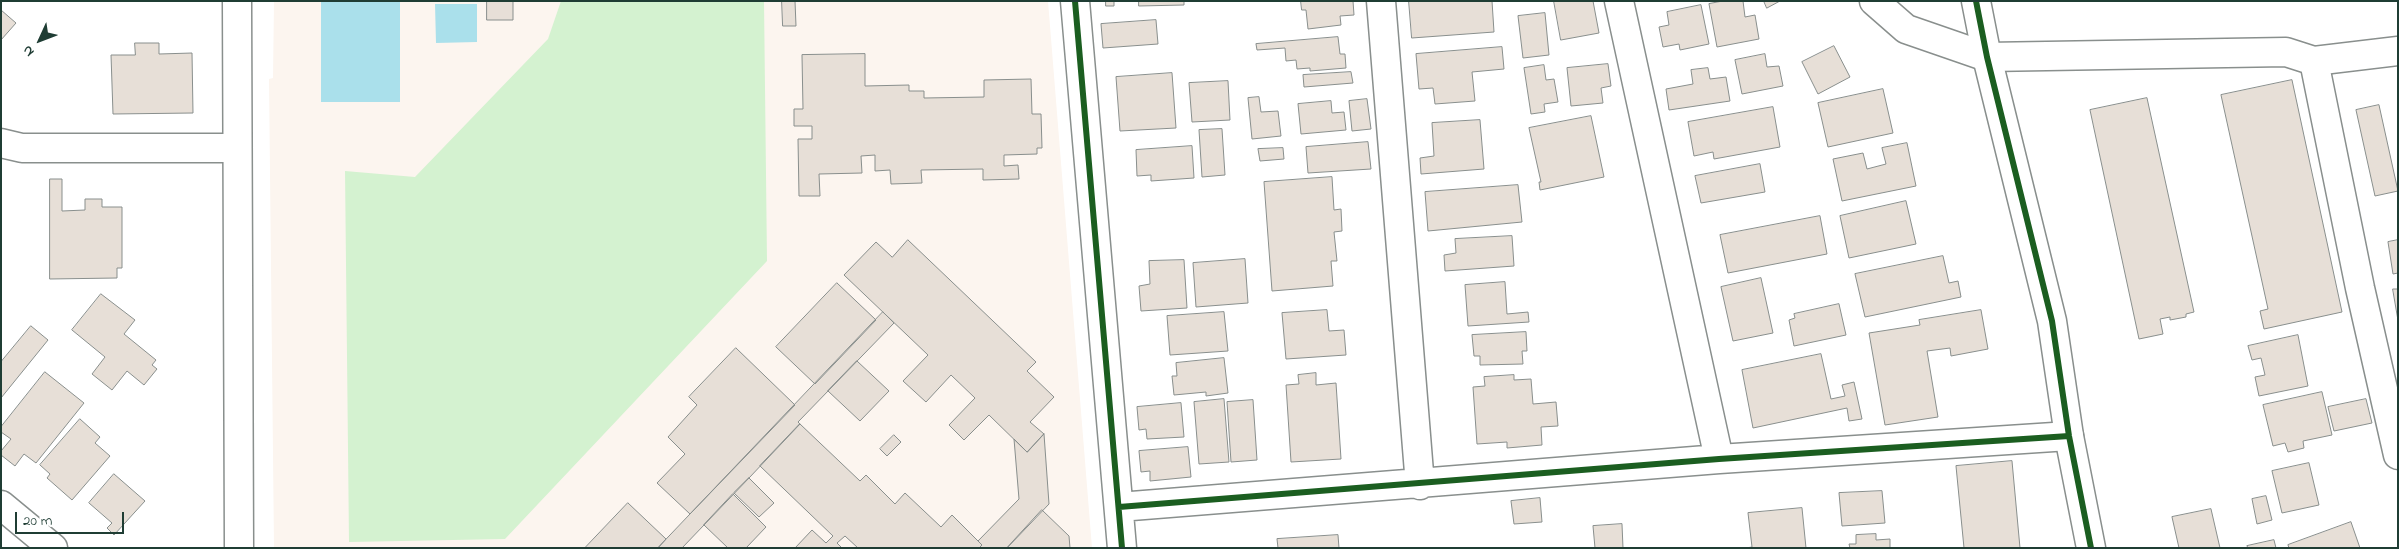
<!DOCTYPE html>
<html>
<head>
<meta charset="utf-8">
<style>
	body { margin:0 }
	#map { position:relative; width:2399px; height:549px; overflow:hidden; background:#fff; font-family:"Indie Flower",sans-serif }
	canvas { display:block }
	.frame { position:absolute; inset:0; border:2px solid #1f3d34; pointer-events:none }
	.north { position:absolute; left:15px; top:15px; width:50px; height:50px; -webkit-text-stroke:4px #fff; paint-order:stroke; rotate:227deg; font-size:14px; font-weight:700; line-height:20px; text-align:center; color:#1f3d34 }
	.north::after { content:''; display:block; margin:auto; width:18px; height:22px; background:#1f3d34; clip-path:polygon(50% 0,100% 100%,50% 72%,0 100%) }
	.scale { position:absolute; left:15px; top:512px; width:109px; height:22px; box-sizing:border-box; border:2px solid #1f3d34; border-top:0; padding-left:6px; font-size:15px; line-height:18px; white-space:nowrap; color:#1f3d34; -webkit-text-stroke:4px #fff; paint-order:stroke }
</style>
</head>
<body>
<div id="map">
<canvas width="2399" height="549"></canvas>
<div class="frame"></div>
<div class="north">N</div>
<div class="scale">20 m</div>
</div>
<script>
const ctx = document.querySelector('canvas').getContext('2d');
ctx.lineJoin = 'round';
function fill(path, color) {
  ctx.fillStyle = color;
  ctx.fill(path, 'evenodd');
}
function strokePath(path, color, width, dash) {
  ctx.strokeStyle = color;
  ctx.lineWidth = width;
  ctx.lineCap = dash ? 'butt' : 'round';
  ctx.setLineDash(dash || []);
  ctx.stroke(path);
}
fill(new Path2D(`
	M274 1H1048L1092 548H274L269 79 273 78Z`), '#fcf5ef');
fill(new Path2D(`
	M561 1H764L767 261 505 539 349 542 345 171 415 177 548 39Z`), '#d4f2d0');
fill(new Path2D(`
	M321 1H400V102H321Z
	M435 4H477V42L436 43Z`), '#aae0eb');
const building = new Path2D(`
	M487 1H513V20H487Z
	M782 1H795L796 26H783Z
	M1106 1H1114V6H1106Z
	M1139 1H1184V5L1139 6Z
	M1301 1H1353L1354 15 1340 16 1341 25 1308 29 1306 10H1302Z
	M1409 1H1492L1494 32 1412 38Z
	M1554 1H1593L1599 33 1561 40Z
	M1723 1H1743L1745 17 1755 15 1759 39 1717 47 1709 4Z
	M1764 1H1780L1767 8Z
	M1701 5 1709 44 1680 50 1679 44 1663 47 1659 27 1669 25 1667 12Z
	M1 10 16 23 1 40Z
	M1545 13 1549 55 1523 58 1518 16Z
	M1156 20 1158 44 1103 48 1101 24Z
	M1338 37 1340 54H1345L1346 68 1310 71V68L1297 69 1296 60 1286 61 1285 48 1257 50 1256 44Z
	M135 43H159V54L192 53 193 113 113 114 111 55H135Z
	M1834 46 1850 77 1818 94 1802 62Z
	M1502 47 1504 69 1472 72 1475 101 1435 104 1433 88 1419 89 1416 54Z
	M865 54V86L909 85V91H924V98L984 97V80L1031 79 1032 114H1041L1042 148H1037V154L1004 155V166L1018 165 1019 179 983 180V169L921 170 922 183 891 184 890 170 875 171V155L861 156 862 173 819 174 820 196H799L798 139H812V126H794V109H803L802 55Z
	M1765 54 1767 67 1779 66 1783 86 1742 94 1735 60Z
	M1608 64 1611 86 1601 88 1603 103 1571 106 1567 68Z
	M1544 65 1546 80 1554 79 1558 102 1544 104 1545 112 1531 114 1524 68Z
	M1708 68 1710 79 1726 77 1730 101 1669 110 1666 89 1693 84 1691 70Z
	M1351 72 1353 83 1304 87 1303 75Z
	M1172 73 1176 128 1120 131 1116 77Z
	M2292 80 2342 312 2264 329 2260 311 2268 309 2221 95Z
	M1228 81 1230 120 1192 122 1189 83Z
	M1883 89 1893 133 1828 147 1818 103Z
	M1259 97 1261 112 1278 111 1281 136 1252 139 1248 98Z
	M2147 98 2194 312 2186 314V317L2170 320V317L2160 319 2163 334 2139 339 2090 110Z
	M1367 99 1371 129 1352 131 1349 101Z
	M1331 101 1332 113 1344 112 1346 130 1301 134 1298 104Z
	M2379 105 2398 191 2375 196 2356 110Z
	M1773 107 1780 147 1714 159 1713 152 1694 156 1688 122Z
	M1591 116 1604 177 1540 190 1539 182H1541L1529 128Z
	M1480 120 1484 169 1421 174 1420 158 1434 156 1432 123Z
	M1222 129 1225 175 1202 177 1199 130Z
	M1368 142 1371 169 1308 173 1306 147Z
	M1907 143 1916 186 1842 201 1833 159 1863 153 1867 169 1886 164 1882 148Z
	M1192 146 1194 178 1151 181V175L1137 176 1136 150Z
	M1283 148 1284 159 1260 161 1258 149Z
	M1760 164 1765 192 1701 203 1695 176Z
	M1332 177 1334 210 1341 209 1342 231 1334 232 1337 261H1331L1333 286 1272 291 1264 182Z
	M50 179H62V211L85 210V199H102V207H122V268H117V278L50 279Z
	M1518 185 1522 222 1428 231 1425 192Z
	M1906 201 1916 244 1849 258 1840 216Z
	M1820 216 1827 254 1728 273 1720 235Z
	M1512 236 1514 266 1445 271 1444 255 1456 253 1455 239Z
	M908 240 1036 362 1027 371 1054 397 1030 422 1044 434 1027 452 989 415 964 440 949 425 975 398 951 375 926 402 903 381 928 355 844 275 876 242 892 257Z
	M2398 240V273L2393 274 2388 242Z
	M1943 256 1949 283 1958 281 1961 297 1865 317 1855 274Z
	M1245 259 1248 303 1196 307 1193 263Z
	M1184 260 1187 308 1141 311 1139 286 1150 284 1149 261Z
	M1761 278 1773 333 1733 341 1721 287Z
	M1505 282 1507 314 1528 312 1529 322 1468 326 1465 285Z
	M837 283 876 320 815 384 776 347Z
	M2393 289H2398V320Z
	M101 294 135 320 124 334 156 360 152 365 157 369 144 385 127 371 112 390 92 374 105 357 72 330Z
	M1839 304 1846 335 1794 346 1789 320 1795 318 1794 314Z
	M1327 310 1329 331 1344 330 1346 355 1286 359 1282 313Z
	M1981 310 1988 349 1951 356 1950 348 1927 351 1938 417 1885 425 1869 333 1920 325 1919 320Z
	M883 312 894 323 798 422 800 424 749 478 682 548H658Z
	M1224 312 1228 351 1170 355 1167 316Z
	M31 326 48 340 1 398V362Z
	M1526 332 1527 351H1522L1523 364 1480 365V356H1474L1472 335Z
	M2298 335 2308 386 2259 396 2255 377 2265 375 2261 358 2252 360 2248 346Z
	M736 348 795 405 690 514 657 483 685 454 668 437 697 405 689 397Z
	M1821 354 1831 399 1845 396 1842 385 1854 382 1862 419 1849 421 1847 408 1753 428 1742 370Z
	M1224 358 1228 393 1206 396V392L1174 395 1172 376H1177L1176 363Z
	M857 361 889 391 860 421 828 391Z
	M45 372 84 403 36 463 24 454 15 466 1 455V451L11 439 1 432V427Z
	M1316 373V385L1336 383 1341 459 1291 462 1286 385 1299 384 1298 375Z
	M1514 375V380L1531 379 1533 404 1556 402 1558 426 1541 427 1542 445 1507 448V442L1477 444 1473 387 1485 386 1484 377Z
	M2322 392 2332 435 2303 441 2304 448 2288 452 2285 443 2273 446 2263 405Z
	M1224 399 1229 462 1199 464 1194 402Z
	M2366 399 2372 423 2334 431 2328 407Z
	M1253 400 1257 460 1231 462 1227 402Z
	M1181 403 1184 437 1147 439 1146 429 1139 430 1137 407Z
	M80 419 100 437 95 443 110 456 72 500 47 478 50 474 40 465Z
	M800 424 860 481 866 475 895 504 905 493 941 527 952 515 982 545 979 548H858L845 536 837 543 842 548H795L812 530 826 543 833 536 760 466Z
	M1044 434 1049 504 1007 548H979L982 545 978 541 1019 499 1014 439 1027 452Z
	M894 435 901 442 887 456 880 449Z
	M1188 447 1191 477 1150 481V471L1141 472 1139 451Z
	M2012 461 2020 548H1964L1956 466Z
	M2309 463 2319 505 2282 513 2272 471Z
	M114 474 145 501 114 535 107 528 112 523 89 503Z
	M749 478 774 503 759 517 734 493Z
	M1882 491 1885 523 1842 526 1839 493Z
	M733 494 766 527 746 548H728L704 525Z
	M2266 496 2272 520 2257 524 2252 499Z
	M1540 498 1542 522 1514 524 1511 501Z
	M628 503 666 539 658 548H585Z
	M1802 508 1806 548H1746L1752 547 1748 513Z
	M2211 509 2220 548H2179L2172 517Z
	M1042 510 1069 536 1070 548H1007Z
	M2351 522 2360 548H2289L2288 545Z
	M1622 524 1623 548H1595L1593 526Z
	M1876 534V540L1890 539V548H1850L1849 544H1856V535Z
	M1338 535 1339 548H1278L1277 539Z
	M2274 540 2276 548H2248L2247 546Z`);
fill(building, '#e7dfd7');
strokePath(building, '#898f8d', 1);
const street = new Path2D(`
	M237 1 239 548
	M1075 1 1122 548
	M1381 1 1420 485
	M1619 1 1719 459
	M1874 1 1906 29 1987 57 2286 52 2314 61 2398 51
	M2314 61 2360 288 2398 455
	M1 143 22 148H237
	M1 505 53 548
	M1119 507 1719 459 2069 436`);
const secondary = new Path2D(`
	M1976 1 1987 57 2052 321 2069 436 2091 548`);
strokePath(street, '#898f8d', 31);
strokePath(secondary, '#898f8d', 31);
strokePath(street, '#fff', 28);
strokePath(secondary, '#fff', 28);
strokePath(new Path2D(`
	M1075 1 1122 548
	M1976 1 1987 57 2052 321 2069 436 2091 548
	M1119 507 1719 459 2069 436`), '#1b5e20', 6);
</script>
</body>
</html>
